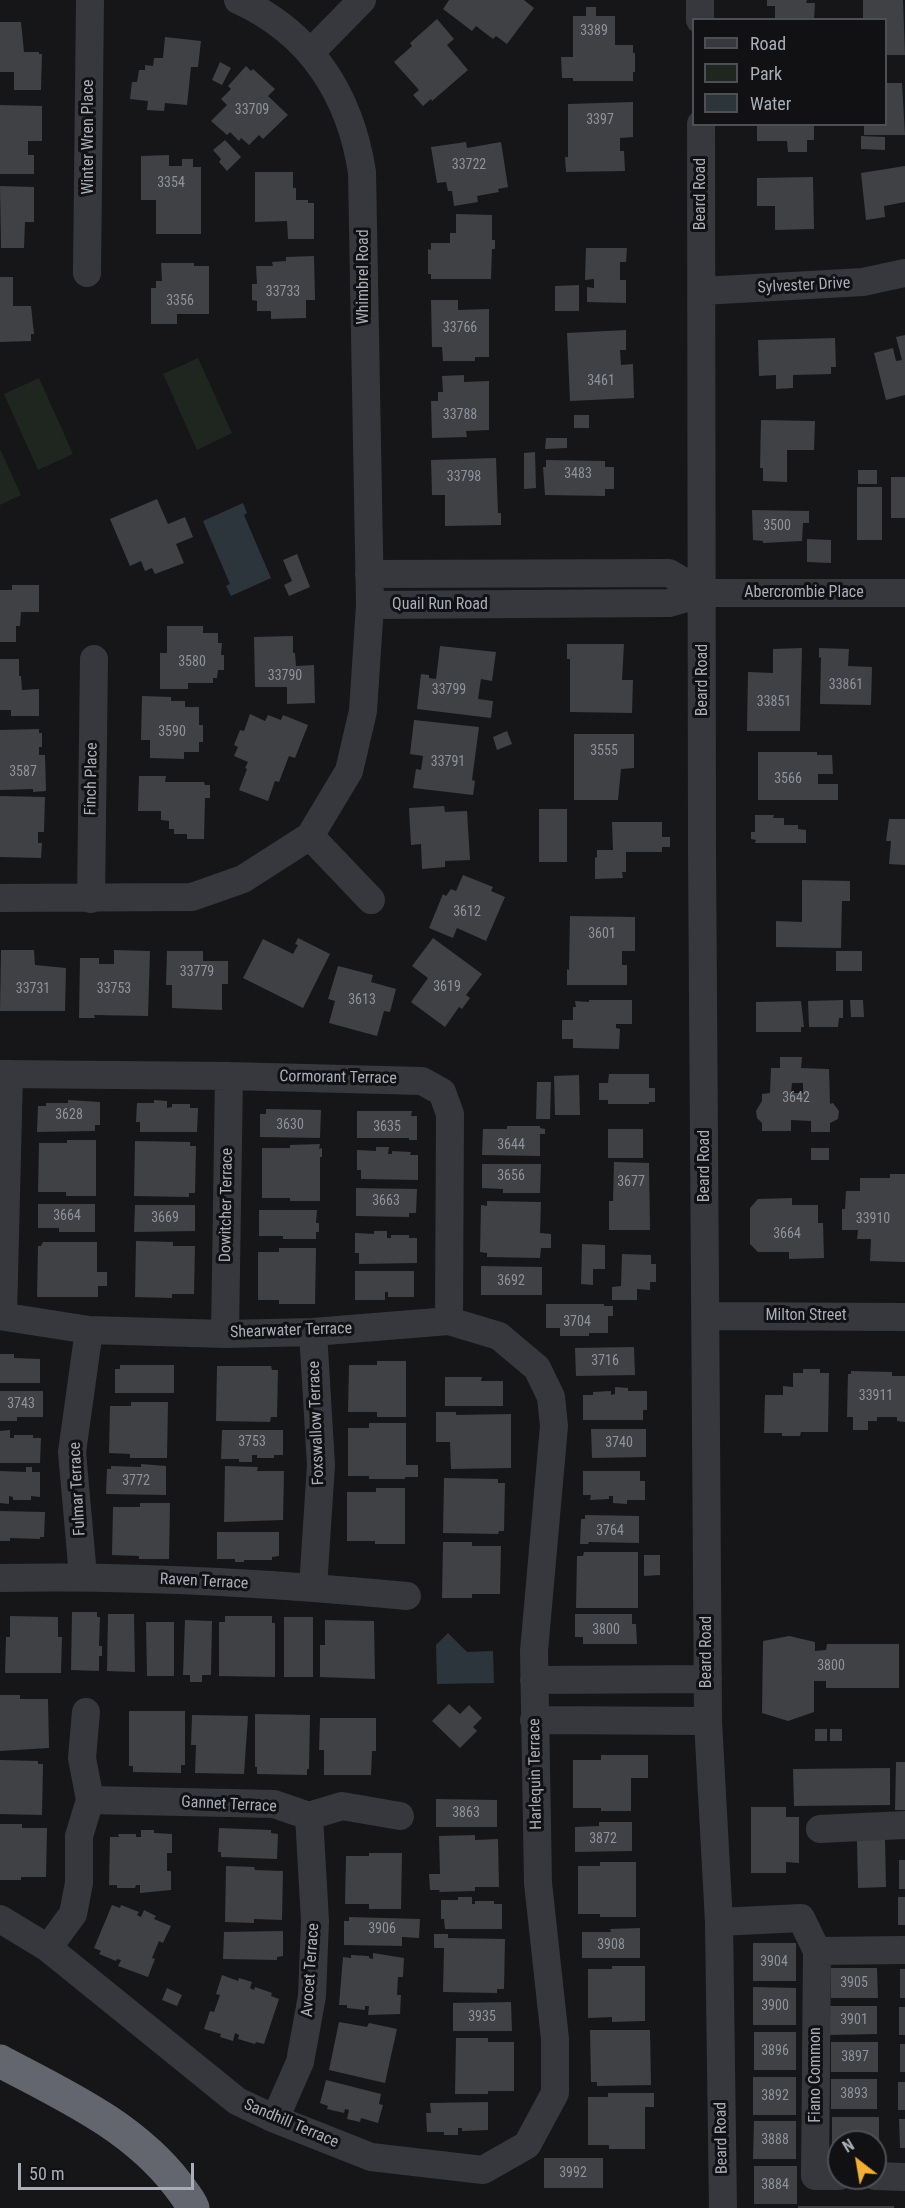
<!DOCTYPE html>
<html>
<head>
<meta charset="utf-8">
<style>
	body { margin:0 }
	#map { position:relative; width:905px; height:2208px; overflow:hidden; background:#161618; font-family:"Roboto Condensed",sans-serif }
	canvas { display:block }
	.legend { position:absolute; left:692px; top:18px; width:195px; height:108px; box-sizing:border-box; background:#111113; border:2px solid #4d4f55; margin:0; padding:8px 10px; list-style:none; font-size:18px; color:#a8adb8 }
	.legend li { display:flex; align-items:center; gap:12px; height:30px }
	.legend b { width:30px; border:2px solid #4d4f55 }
	.north { position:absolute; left:827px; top:2130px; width:60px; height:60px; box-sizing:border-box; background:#111113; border:2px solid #4d4f55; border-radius:50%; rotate:329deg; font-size:16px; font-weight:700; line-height:24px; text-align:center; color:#a8adb8 }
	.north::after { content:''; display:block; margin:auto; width:21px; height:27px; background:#f2b134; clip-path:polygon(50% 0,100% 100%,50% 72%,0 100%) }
	.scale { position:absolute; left:18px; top:2163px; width:176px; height:27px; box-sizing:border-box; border:3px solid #a8adb8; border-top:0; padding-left:8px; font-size:18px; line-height:21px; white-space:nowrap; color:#a8adb8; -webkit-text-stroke:4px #111113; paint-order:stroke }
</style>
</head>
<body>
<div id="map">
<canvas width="905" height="2208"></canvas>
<ul class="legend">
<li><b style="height:8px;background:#37383d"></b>Road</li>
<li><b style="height:16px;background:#1e261f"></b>Park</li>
<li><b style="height:16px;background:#2c353c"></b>Water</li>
</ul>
<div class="north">N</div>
<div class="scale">50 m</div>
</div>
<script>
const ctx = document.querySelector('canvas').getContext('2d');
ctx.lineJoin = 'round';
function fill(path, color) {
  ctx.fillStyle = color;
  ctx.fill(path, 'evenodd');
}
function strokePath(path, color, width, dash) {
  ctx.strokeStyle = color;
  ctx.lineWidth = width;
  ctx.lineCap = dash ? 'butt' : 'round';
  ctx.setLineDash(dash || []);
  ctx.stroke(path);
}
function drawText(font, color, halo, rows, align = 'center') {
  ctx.font = font + ' "Roboto Condensed",sans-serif';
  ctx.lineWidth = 6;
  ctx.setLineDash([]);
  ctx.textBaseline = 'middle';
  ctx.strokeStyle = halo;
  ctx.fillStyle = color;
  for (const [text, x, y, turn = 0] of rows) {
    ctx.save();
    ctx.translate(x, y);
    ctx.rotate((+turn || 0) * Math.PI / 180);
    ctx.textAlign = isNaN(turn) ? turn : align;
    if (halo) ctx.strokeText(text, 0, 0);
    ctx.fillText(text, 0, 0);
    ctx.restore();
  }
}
fill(new Path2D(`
	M198 358 232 433 197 450 163 374Z
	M39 378 73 454 38 470 4 394Z
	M0 449 21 495 0 505Z`), '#1e261f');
fill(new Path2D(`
	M243 503 247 513 244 515 271 578 231 596 226 586 230 584 203 521Z
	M448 1633 467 1652 493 1651 494 1683 437 1684 436 1645Z`), '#2c353c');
fill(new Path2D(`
	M449 0H524L534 8 507 44 496 36 493 39 476 26 472 31 443 9Z
	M767 0H807L806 3H815L814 20H775V6H767Z
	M863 0H903L905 55H886V20H863Z
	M586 7H596V16H615V45H633V53H635V72H633V81H573V78H562L561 57H573V16H586Z
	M437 19 454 39 447 45 468 70 432 101 431 99 423 106 413 95 419 90 394 62 412 46 410 43Z
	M0 22H21L24 52H39V54H42L41 90H14V72H0Z
	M165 37 201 41 198 67H191L187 105 165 103 164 111 147 110 148 101 130 99 132 82H137L139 70H145V65L153 66 154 58H163Z
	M220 62 231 68 222 85 212 80Z
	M246 66 251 71 253 69 275 89 268 96 288 115 263 139 259 135 249 145 241 138 239 141 230 132 227 135 211 121 227 105 221 99 231 89 228 86Z
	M886 83H902L905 135H864V124H886Z
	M633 102V137L620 138V151H624L625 171 566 172 565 157H568V104Z
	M0 105 42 106V141H28V155H34V174H0Z
	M757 124H814V140H807V152H788L787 141H757Z
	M861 136 885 137V150L861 149Z
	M225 140 241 157 227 171 219 162 221 159 213 150Z
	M466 142 467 148 501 142 508 187 498 189 499 192 477 196 478 202 454 206 452 191H448L446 182 437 183 431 147Z
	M169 155V166H182V159H193V167H201V234H156V200H141V156Z
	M905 166V202L884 206 885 217 866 220 861 173Z
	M255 172H293V188H296V200H308V203H314V239H288L287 221 255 222Z
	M813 177 814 229 775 230V206H757V178Z
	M0 186 34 187V222H25L24 248H1Z
	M456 214 492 215V240H495V249H492L491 279H431V274H428V249L431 250V243H450V233H456Z
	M586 248H627L626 262H620V280H626V303L587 302V287L594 288V279L585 280Z
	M314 256 315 300H306V318L271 319V311H257V301L252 300V284H257L256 266H273L272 262 286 261V257Z
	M161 263H194V266H209V314H177V324H151V288H156V281H162Z
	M0 277H13V306H31L34 334H31V341L0 342Z
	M579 285V311H555V286Z
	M431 300H458V310L489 309V357H475V361H443L442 347H432Z
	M626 330V350H620L621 365 633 364 634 398 570 401 567 333Z
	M905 335V395L886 400 874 353 893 348 896 361 902 360 896 337Z
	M835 338 836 367H831V374L793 375V388L776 389V375L759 376 758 340Z
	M464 375V382L489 381V430L466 431 467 437 432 438 431 401H438V392H443L442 376Z
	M574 415H589V428H574Z
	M761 420 815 421 814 450H787V482L763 481V468H760Z
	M546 438H567V448L545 449Z
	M535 452 536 488 524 489V453Z
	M496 458 498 513H501V525L445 526V495H432L431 460Z
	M546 460 605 461V467H614V489H605V496L545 495 543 467H546Z
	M858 470H877V484H858Z
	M891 477H905V518H891Z
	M857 487H882V540H857Z
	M157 499 168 524 185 517 193 537 176 544 184 563 155 574 152 568 145 571 141 561 130 566 110 519Z
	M752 510 809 511V523H803L802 541 763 543V541L753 540Z
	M807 539 831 540V563L807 562Z
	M297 554 310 587 289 596 284 585 292 581 283 560Z
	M12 585H39V612H21L20 626H16V642H0V590H12Z
	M167 626H203V633H218V643H222L221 655H224V670H218L217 678H213V683H188V689H160V653H167Z
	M293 636V653H295L296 666 314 665 315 703 287 704V687H255L254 637Z
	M567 644H624L622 680H633L632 713 570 712V659H567Z
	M440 646 496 652 492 681 481 679 478 699 493 701 491 718 417 709 421 674 429 675V678L436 679Z
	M802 648 800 731H747L748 672 773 673V649Z
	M819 648 849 649 848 666 872 667 871 705 820 704 821 657 819 658Z
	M0 659H19V676H21L22 690 39 689V716H11V710H0Z
	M142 696 171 697V701H185V707H199V725H203V742H199V752H184V759L150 758V740H141Z
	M250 714 265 721 268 715 281 720 283 715 308 725 295 758 289 756 279 782 275 781 268 801 239 790 247 769 245 768 248 762 234 756 238 747 234 745 240 730 244 731Z
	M414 720 479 727 472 780 475 781 473 795 413 788 416 769 421 770 423 756 410 754Z
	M39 729V733H42V747H39V755H45L46 791 33 792V789L0 790V730Z
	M507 731 512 744 497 750 493 737Z
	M574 734H634V768L621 769 618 800H574Z
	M758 752H817V755H832L833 774H818V784H838V800H758Z
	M139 776H166L165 782H204L205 785H210V798H205L204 839H187V834H174V829H169V821L161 820V811H138Z
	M0 796 45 797 44 832H38V843H42L41 858 0 857Z
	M444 806 445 812 467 811 470 860 445 861V867L422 869 421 844 411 845 409 808Z
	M539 809H567V862H539Z
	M755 815H774L773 818H784V825H798V829L806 830V843H755L756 840 751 839V832H755Z
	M889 819H905V865L889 864 891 841H886Z
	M612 822H662V837H670V847H662V852H626V872H622L623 878 595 879V857L597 858V850H613Z
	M463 875 493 887 491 891 505 897 486 941 457 928 453 938 429 928 443 894 446 896 451 889 456 891Z
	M802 880 850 881V901H842L841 948 776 947V921L802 922Z
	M570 916 635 917V951H622V965H627V985H567V969L569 970Z
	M298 938 330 954 303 1008 243 978 263 939 293 954 298 945 295 944Z
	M433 938 482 974 466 995 470 998 462 1009 459 1007 445 1027 411 1002 428 978 412 966Z
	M1 950H34L35 965 66 968 65 1011H0Z
	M114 950 150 951 148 1016 94 1015 95 1018H79L80 958H99V964H114Z
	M167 951H203V961H228V984H222V1010L172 1008V985H166Z
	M836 951H862V971H836Z
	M338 966 373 975 371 982 396 989 390 1012 384 1011 377 1036 329 1023 335 1001 328 999Z
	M589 1000H632V1024H616V1028L620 1029 619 1049 573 1048V1039H562V1020H573V1007H576L575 1001 589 1002Z
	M843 1000V1018H839L838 1027H809L808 1001Z
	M850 1000H863L864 1017H851Z
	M801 1001 804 1027H801V1032H756V1002Z
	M780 1057H802L801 1068 829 1069 830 1104 833 1103 839 1111 838 1119 830 1123V1132H811V1121L791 1120V1131H762V1123L757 1118 756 1111 762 1101V1094L770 1093 771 1068H780ZM792 1083H803V1093H791Z
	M609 1074H649V1088H655V1102H649V1104H608V1100H599V1083H608Z
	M579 1075 580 1115H555L554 1076Z
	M537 1082H551L550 1119H536Z
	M68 1100 100 1102V1125H95V1131L37 1132 38 1106H46V1103H68Z
	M154 1100 167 1101V1108L172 1107V1104H190V1108H198L197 1132H140V1122H136L137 1103H154Z
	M266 1109 321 1110 320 1138 260 1137V1114H266Z
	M357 1111H412L411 1116H417V1140H409V1138H357Z
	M507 1126H540V1128L545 1129V1134H540V1156L482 1155 483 1129H507Z
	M608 1129H643V1158H608Z
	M67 1140H96V1196H66V1192H38L39 1143H67Z
	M135 1141 190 1142V1146H196L195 1193H189V1197L134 1196Z
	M320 1144 319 1149 322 1148V1157H320V1201H290V1198H262V1148H290V1145Z
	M376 1147H389L388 1154H392V1151L411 1152 410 1155H418V1180L361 1179V1170H357V1150L376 1151Z
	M811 1148H829V1160H811Z
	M614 1162 649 1163 650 1230H609V1201H613Z
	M482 1164H541L540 1193H503V1189L482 1188Z
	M890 1174H905V1262L870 1261 871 1239H857L858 1230H842V1209H845L846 1191H860V1178H890Z
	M356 1188 417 1189 416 1213H409V1217L356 1216Z
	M792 1198V1205H818V1223H823L824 1258 789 1259V1252H758L750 1244V1208L758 1199Z
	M487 1201 541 1202 540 1233 551 1234V1248H541L540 1258 487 1257V1253L480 1252 481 1205 487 1206Z
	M38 1204H95V1232H59V1228H38Z
	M135 1205H195V1231L134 1232Z
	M259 1210H317L316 1223H319V1232H316V1239H283V1236H259Z
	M374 1231H387V1238H391V1235H409V1238H417V1263L359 1264V1253H355V1233L374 1234Z
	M136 1241 173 1242V1246H195L194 1294H172V1298L135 1297Z
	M43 1242H97V1272H107V1286H98V1297H37L38 1246H41Z
	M582 1244 605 1245V1269H593V1285L581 1284Z
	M279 1248H316L315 1304H279V1300H258V1252H279Z
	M622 1254 651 1255V1264H656V1282H650V1290L637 1289V1300H612V1287L621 1286Z
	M481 1266 542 1267V1295H481Z
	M355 1271H414V1297H388V1292H385V1300H355Z
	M546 1304H604V1306H613V1316H608V1333H589V1336H560V1328H546Z
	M634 1347 635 1375 576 1376 575 1348Z
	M0 1354H14V1358L40 1359V1383H0Z
	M377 1361H406V1417H377V1412H348L349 1365H377Z
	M120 1365H174V1393H115V1369H120Z
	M217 1366H271L272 1370H278L277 1417H271L270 1422 216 1421Z
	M803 1369H820V1373H829L828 1432H801L800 1436H782V1433H764L765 1395H783V1386L793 1387V1373H803Z
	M851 1371 892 1372V1376H905V1422L897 1421V1417H877V1421H868V1430H853V1417H847L848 1374H851Z
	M445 1377H482L481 1381H503V1406H445Z
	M615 1387 628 1388V1391H647V1410H643V1420H583V1395H593V1392L611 1391V1395L615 1394Z
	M0 1391H43V1417H17V1421H0Z
	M131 1402H168L167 1458H130V1454L109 1453 110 1406H131Z
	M436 1412H456V1415L511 1414V1468L451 1469 450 1442H436Z
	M369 1423H406V1465H418V1477H405V1479H369V1476H348V1428H369Z
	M591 1429H646V1457L592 1458Z
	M10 1430V1438H14V1435H33V1438H41L40 1463H0V1431Z
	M222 1430H283V1455H274V1458H257V1455H252V1462H239V1459H221Z
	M141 1464 166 1466V1495L106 1494 107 1469H111V1466L141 1467Z
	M225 1466 258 1467 257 1471H284L283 1520 224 1522Z
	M26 1467H32V1472H40V1497L31 1496V1500H13V1497L9 1496V1504L0 1503V1471L26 1472Z
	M583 1471H640V1481H645V1500H627V1504L613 1503V1496H609V1499L590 1500 591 1495H583Z
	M444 1478 498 1479V1483H505L504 1531H499L498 1534 443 1533Z
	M376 1488H405V1544H375V1541H347V1492H376Z
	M140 1503H170L169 1559H139V1556L112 1555 113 1507H140Z
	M0 1511 45 1512 44 1537H40V1539L10 1538V1541H0Z
	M585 1515 639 1516V1543L589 1542 588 1544H580L581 1519H585Z
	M217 1532H279V1556L272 1557V1560H244V1562H235V1559H217Z
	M443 1542H472V1546H501L500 1594H472V1598H442Z
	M584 1552H638V1608H576L577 1556H583Z
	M644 1555H660V1575L644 1576Z
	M72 1612H97V1617H100L99 1646H102V1656H99V1671L71 1670Z
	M108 1614H134L135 1672 107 1671Z
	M575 1614H632V1624H636L637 1644H583V1637H575Z
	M10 1616 58 1617V1637H62L61 1673H5L6 1637H10Z
	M225 1616H272V1623H275V1677L219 1676V1622H225Z
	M284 1617H313V1677H284Z
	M185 1620 212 1621 211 1675H202V1682H190V1675H183Z
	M325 1620 374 1621 375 1679 320 1677V1645H325Z
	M146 1622H174V1676H147Z
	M789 1636 815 1642V1651L826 1650 827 1644H899V1688H826V1681H814V1712L788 1721 762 1713 763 1641Z
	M0 1695H20V1699H48L49 1748 0 1751Z
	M449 1704 460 1714 469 1705 482 1718 473 1727 477 1731 460 1748 432 1721Z
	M129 1711H185V1765H181V1773L133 1772V1766H129Z
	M255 1714 310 1715 309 1769H307V1775L257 1774V1767H255Z
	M192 1715 248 1716 244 1774 195 1773 196 1745H191Z
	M320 1718H376V1751H372L371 1775H324V1750H319Z
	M815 1729H827V1741H815Z
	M830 1729H842V1741H830Z
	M601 1755H648V1778H631V1811H601V1808H573V1760H601Z
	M0 1760 38 1761V1764H43L42 1815 0 1814Z
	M896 1762H905V1810H895Z
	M890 1768V1805L794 1806 793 1769Z
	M436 1799 497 1800V1827H436Z
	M751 1807H786V1817H799V1863L786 1862V1873H751Z
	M599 1822H632V1851L575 1852V1827L599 1826Z
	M0 1824H22V1828H47L46 1877H21V1880H0Z
	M219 1828 271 1830V1833L278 1834 277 1859 221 1857V1852H218Z
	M141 1830H154V1833L172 1834V1853H167V1871H171V1890L140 1893V1885H136L135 1888H117V1885H109L110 1837H119L118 1834H136V1837H141Z
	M475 1835V1840L498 1839 499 1887H475V1891L439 1892 440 1890H430L429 1874H440L439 1836Z
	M885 1839 886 1887 858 1888 857 1840Z
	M369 1853H402L401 1909H369V1904H345L346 1856H369Z
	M899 1860H905V1889H899Z
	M600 1862H636V1917H600V1914H578V1866H600Z
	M226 1866 254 1867 255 1870 283 1871 282 1920 254 1919V1923L225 1922Z
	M458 1897H472V1904H475V1901H494V1904H502V1929H445L444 1919H441V1900H458Z
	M898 1897H905V1925H898Z
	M112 1905 120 1908 121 1905 139 1912 137 1915 141 1917 144 1910 156 1916 154 1919 171 1926 163 1943 159 1941 152 1958 155 1959 148 1977 118 1966 121 1960 117 1959 116 1961 99 1954 101 1951 94 1948Z
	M349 1917 420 1919 419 1938 402 1937V1946L344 1945V1921H349Z
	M640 1928V1958H582V1932H611L610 1929Z
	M283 1931V1956L277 1957V1960L223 1959 224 1932Z
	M434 1934H448V1938L505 1939 504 1989H497V1993L443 1992 444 1948H434Z
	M753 1943H796V1981H753Z
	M373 1953 404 1958 403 1977H398L397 1995H401L400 2014 368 2015 369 2006H365V2010L347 2008V2005H339L343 1957 351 1958V1955L369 1956V1958L373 1959Z
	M612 1966H645V2021L612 2022V2017L588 2018V1969H612Z
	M831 1968H877L878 1998H831Z
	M900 1969H905V1998H900Z
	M222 1975 238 1981 239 1978 252 1982 250 1988 254 1990 255 1987 272 1993 271 1996 279 1999 264 2044 256 2042 255 2044 238 2039 239 2035 235 2033 233 2041 220 2037 221 2034 204 2029 210 2011 214 2012 220 1995 216 1994Z
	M753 1987 796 1988V2025H753Z
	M167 1988 182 1995 177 2006 162 2000Z
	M511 2002 512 2031H453V2003Z
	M830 2006H877V2034L830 2035Z
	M899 2007H905V2035H899Z
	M339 2022 367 2027 369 2023 397 2029 385 2083 329 2070Z
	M590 2030H650L651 2085 597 2086V2082H591Z
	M754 2032H796V2070H754Z
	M456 2038H488V2042H514V2091H488V2094H455Z
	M831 2042H878V2072H831Z
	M900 2044H905V2072H900Z
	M753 2077H796V2115H753Z
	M831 2079H877V2109H831Z
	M326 2080 381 2094 379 2104 383 2105 378 2123 361 2118 360 2122 347 2119 349 2110 345 2109 344 2113 327 2109 328 2106 320 2103Z
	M898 2082H905V2110H898Z
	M608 2093H654V2107H645V2149H609V2145H588V2097H608Z
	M488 2102V2130L462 2131V2128H458V2135H444V2132H427L426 2113H431L430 2103Z
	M832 2117H879V2147H875V2142H839V2147H832Z
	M899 2119H905V2148H900Z
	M754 2121H796V2159H753Z
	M544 2158H603V2188H544Z
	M754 2166H797V2204H754Z
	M798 2206H894V2208H798Z`), '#404145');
strokePath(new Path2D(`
	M700 0V20
	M311 52 362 0
	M701 124 702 852 708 1721 719 1922 723 2208
	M87 273 90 0
	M702 291 863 282 905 273
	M369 574 669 573 703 593
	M370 605 669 603 703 593H905
	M310 836 371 900
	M0 898 192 897 243 879 310 836 349 771 363 711 370 605 362 172C350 95 311 33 238 0
	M91 899 94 659
	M0 1074 229 1076 422 1081 442 1092 450 1114 449 1321
	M0 1316 89 1330 225 1334 313 1332 449 1321 499 1336 537 1368 551 1397 554 1426 534 1651 538 1883 555 2039V2093L527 2145 483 2170 371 2157 275 2119 237 2101 48 1948 0 1919
	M3 1316 9 1074
	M706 1316 905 1317
	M313 1332 321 1465 313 1587
	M225 1334 229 1076
	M83 1576 72 1452 89 1330
	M0 1578C136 1575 272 1583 407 1596
	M534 1680 708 1679
	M534 1720 708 1721
	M90 1800 274 1804 309 1816 342 1806 400 1816
	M820 1829 905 1825
	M719 1922 801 1918 817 1951 905 1950
	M48 1948 73 1914 79 1883V1836L90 1800 82 1758 86 1712
	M817 1951 815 2176H839
	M275 2119 300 2062 312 1996 315 1921 309 1816
	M875 2176 905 2177`), '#37383d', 28);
strokePath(new Path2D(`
	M0 2061C64 2095 133 2126 178 2185 183 2192 190 2200 193 2208`), '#63666e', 33);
drawText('14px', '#8e929b', null, [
	["3389",594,31],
	["33709",252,110],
	["3397",600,120],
	["33722",469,165],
	["3354",171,183],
	["33733",283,292],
	["3356",180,301],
	["33766",460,328],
	["3461",601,381],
	["33788",460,415],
	["3483",578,474],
	["33798",464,477],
	["3500",777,526],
	["3580",192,662],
	["33790",285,676],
	["33861",846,685],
	["33799",449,690],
	["33851",774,702],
	["3590",172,732],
	["3555",604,751],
	["33791",448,762],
	["3587",23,772],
	["3566",788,779],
	["3612",467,912],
	["3601",602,934],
	["33779",197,972],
	["3619",447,987],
	["33731",33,989],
	["33753",114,989],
	["3613",362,1000],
	["3642",796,1098],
	["3628",69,1115],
	["3630",290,1125],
	["3635",387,1127],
	["3644",511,1145],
	["3656",511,1176],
	["3677",631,1182],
	["3663",386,1201],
	["3664",67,1216],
	["3669",165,1218],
	["33910",873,1219],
	["3664",787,1234],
	["3692",511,1281],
	["3704",577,1322],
	["3716",605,1361],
	["33911",876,1396],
	["3743",21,1404],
	["3753",252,1442],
	["3740",619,1443],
	["3772",136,1481],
	["3764",610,1531],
	["3800",606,1630],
	["3800",831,1666],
	["3863",466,1813],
	["3872",603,1839],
	["3906",382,1929],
	["3908",611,1945],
	["3904",774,1962],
	["3905",854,1983],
	["3900",775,2006],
	["3935",482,2017],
	["3901",854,2020],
	["3896",775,2051],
	["3897",855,2057],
	["3893",854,2094],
	["3892",775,2096],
	["3888",775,2140],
	["3992",573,2173],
	["3884",775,2185]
]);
drawText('16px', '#a8adb8', '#111113', [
	["Winter Wren Place",89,137,-90],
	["Beard Road",701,194,-90],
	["Whimbrel Road",364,277,-90],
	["Sylvester Drive",804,286,-3],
	["Abercrombie Place",804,593],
	["Quail Run Road",440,605],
	["Beard Road",703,680,-90],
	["Finch Place",92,779,-89],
	["Cormorant Terrace",338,1078,1],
	["Beard Road",705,1166,-90],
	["Dowitcher Terrace",227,1205,-89],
	["Milton Street",806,1316],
	["Shearwater Terrace",291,1331,-2],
	["Foxswallow Terrace",317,1423,-92],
	["Fulmar Terrace",78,1489,-93],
	["Raven Terrace",204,1582,3],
	["Beard Road",707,1652,-90],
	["Harlequin Terrace",536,1774,-91],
	["Gannet Terrace",229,1805,3],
	["Avocet Terrace",311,1970,-86],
	["Fiano Common",816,2075,-90],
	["Sandhill Terrace",291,2124,23],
	["Beard Road",722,2138,-91]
]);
</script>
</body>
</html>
